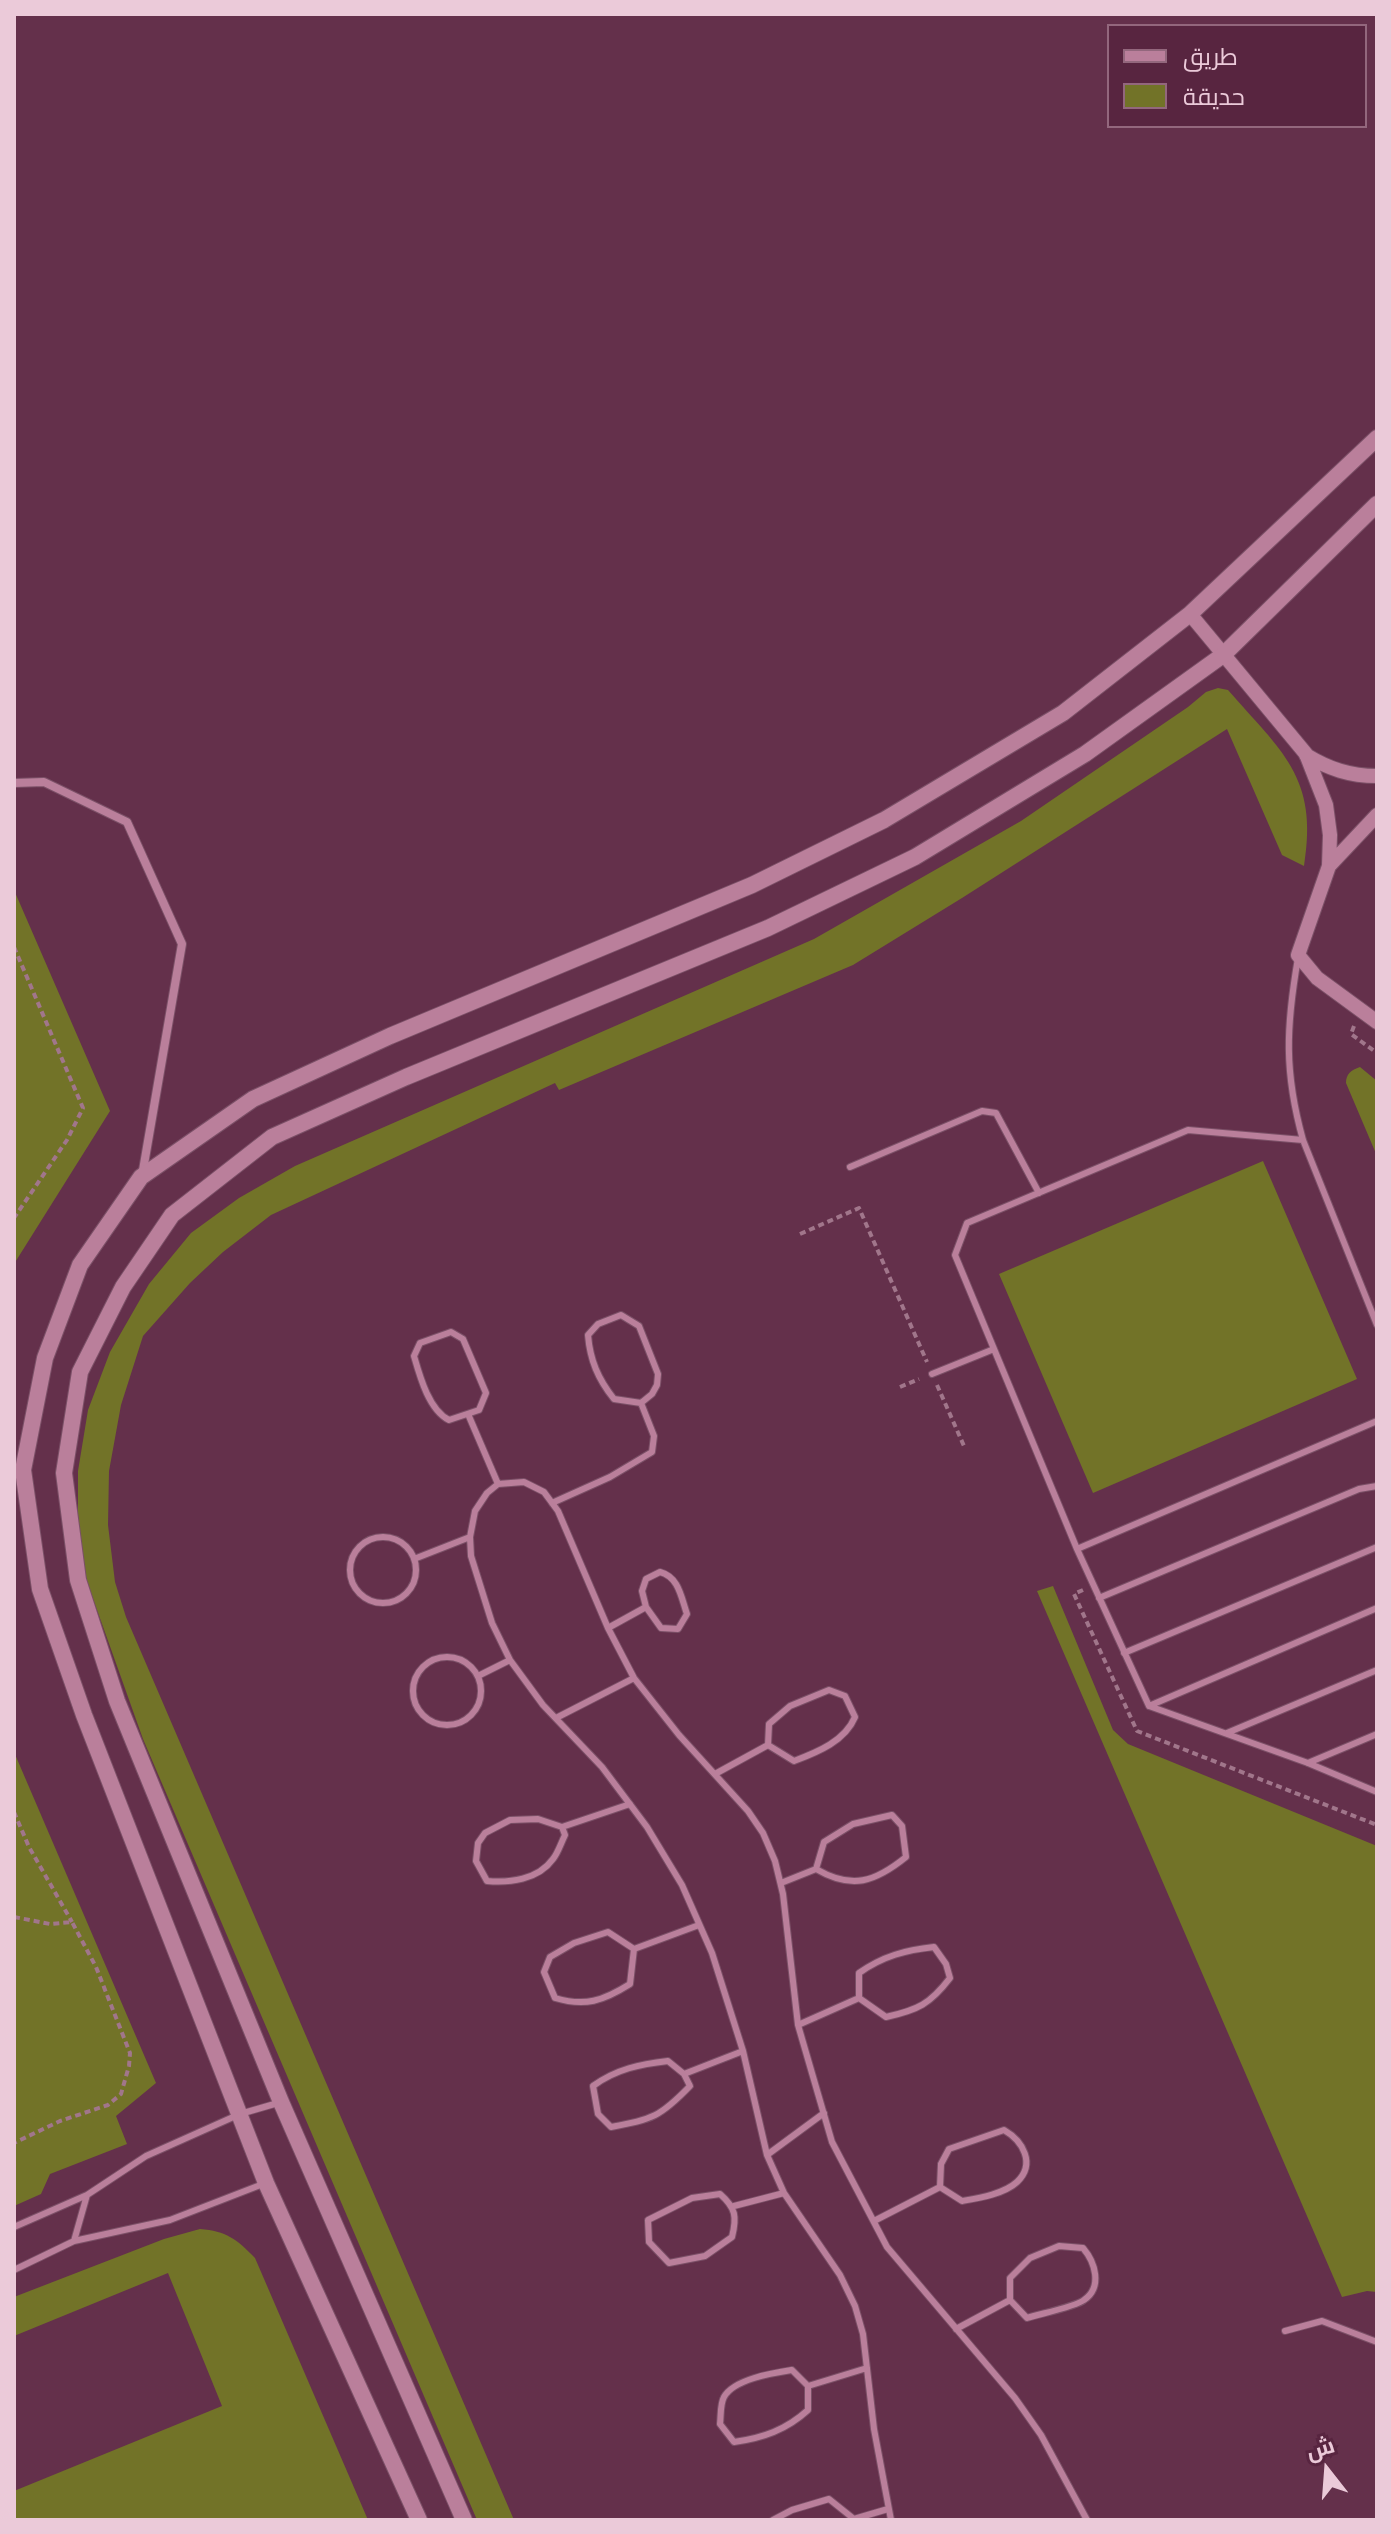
<!DOCTYPE html>
<html>
<head>
<meta charset="utf-8">
<style>
	body { margin:0 }
	#map { position:relative; width:1391px; height:2534px; overflow:hidden; background:#64304b; font-family:Barlow,Cairo,sans-serif }
	canvas { display:block }
	.frame { position:absolute; inset:0; border:16px solid #ebcad9; pointer-events:none }
	.legend { position:absolute; left:1107px; top:24px; width:260px; height:104px; box-sizing:border-box; background:#582540; border:2px solid #93677d; margin:0; padding:10px 14px; list-style:none; font-size:24px; color:#ebcad9 }
	.legend li { display:flex; align-items:center; gap:16px; height:40px }
	.legend b { width:40px; border:2px solid #93677d }
	.north { position:absolute; left:1287px; top:2430px; width:80px; height:80px; -webkit-text-stroke:6px #582540; paint-order:stroke; rotate:343deg; font-size:22px; font-weight:700; line-height:32px; text-align:center; color:#ebcad9 }
	.north::after { content:''; display:block; margin:auto; width:28px; height:36px; background:#ebcad9; clip-path:polygon(50% 0,100% 100%,50% 72%,0 100%) }
</style>
</head>
<body>
<div id="map">
<canvas width="1391" height="2534"></canvas>
<div class="frame"></div>
<ul class="legend">
<li><b style="height:10px;background:#ba7f9b"></b>طريق</li>
<li><b style="height:22px;background:#727328"></b>حديقة</li>
</ul>
<div class="north">ش</div>
</div>
<script>
const ctx = document.querySelector('canvas').getContext('2d');
ctx.lineJoin = 'round';
function fill(path, color) {
  ctx.fillStyle = color;
  ctx.fill(path, 'evenodd');
}
function strokePath(path, color, width, dash) {
  ctx.strokeStyle = color;
  ctx.lineWidth = width;
  ctx.lineCap = dash ? 'butt' : 'round';
  ctx.setLineDash(dash || []);
  ctx.stroke(path);
}
fill(new Path2D(`
	M1218 688 1228 690C1281 751 1319 777 1304 866L1282 855 1227 729 962 898 853 965 559 1090 555 1083 271 1215 223 1252 190 1283 143 1336 121 1405 109 1471 108 1525 115 1582 126 1617 514 2520H477L143 1739 86 1579 78 1516V1471L88 1410 110 1352 149 1284 191 1233 239 1198 295 1166 814 939 1021 821 1188 707 1206 692Z
	M14 890 110 1111 14 1264Z
	M1360 1067 1377 1081V1156L1346 1083C1346 1074 1351 1070 1360 1067Z
	M1263 1161 1357 1379 1093 1493 999 1274Z
	M1053 1586 1113 1730 1128 1744 1377 1846V2292L1367 2291 1342 2297 1037 1591Z
	M14 1752 156 2083 116 2116 127 2144 50 2174 41 2194 14 2206Z
	M200 2229C226 2231 237 2239 255 2258L368 2520H14V2491L222 2406 168 2273 14 2336V2297L164 2239Z`), '#727328');
const service = new Path2D(`
	M1298 958C1286 1027 1284 1072 1303 1140L1377 1325
	M850 1167 982 1111 996 1113 1039 1193
	M621 1315 639 1326 658 1374 657 1385 652 1394 641 1403 614 1399C598 1379 590 1360 588 1335L598 1324Z
	M451 1332 463 1339 486 1393 479 1410 449 1420C429 1410 420 1377 414 1356L420 1343Z
	M932 1374 994 1349
	M468 1414 498 1484
	M1377 1421 1077 1549 1149 1706 1308 1763 1377 1792
	M552 1503 610 1477 652 1452 654 1436 641 1403
	M350 1570a33 33 0 1 1 66 0a33 33 0 1 1-66 0Z
	M1077 1549 955 1255 967 1223 1188 1130 1303 1140
	M414 1559 470 1537
	M1099 1598 1359 1489 1377 1486
	M608 1628 646 1607 642 1591 646 1579 660 1572C679 1577 681 1597 687 1614L678 1629 661 1628 646 1607
	M1124 1653 1377 1547
	M413 1691a34 34 0 1 1 68 0a34 34 0 1 1-68 0Z
	M478 1676 510 1660
	M829 1690 845 1696 855 1717C845 1741 818 1752 794 1761L768 1745 769 1724 790 1706Z
	M1149 1706 1377 1608
	M556 1718 634 1678
	M1227 1733 1377 1670
	M1308 1763 1377 1734
	M715 1774 768 1745
	M892 1815 902 1826 906 1857C875 1882 852 1890 816 1869L824 1842 853 1824Z
	M562 1827 565 1835C561 1843 558 1853 553 1859 538 1880 509 1883 487 1881L476 1861 478 1843 485 1833 510 1820 538 1819 562 1827 630 1804
	M781 1883 816 1869
	M608 1932 634 1949 630 1984C603 2001 585 2007 555 1998L544 1972 550 1957 574 1943Z
	M934 1947 946 1964 950 1978C930 2004 918 2010 886 2017L859 1998V1973C883 1956 906 1950 934 1947Z
	M634 1949 699 1925
	M798 2025 859 1998
	M668 2061 684 2074 690 2086C660 2117 653 2119 611 2127L598 2114 593 2086C616 2069 641 2064 668 2061Z
	M684 2074 743 2051
	M1004 2130C1023 2141 1036 2164 1017 2182 1004 2194 979 2198 962 2201L940 2187 941 2164 949 2149Z
	M767 2155 824 2113
	M720 2194C736 2208 737 2217 732 2237L705 2256 669 2263 649 2242 648 2220 692 2198Z
	M734 2206 784 2193
	M874 2221 940 2187
	M14 2227 87 2195 146 2156 240 2114 278 2103
	M74 2241 87 2195
	M1059 2246 1083 2248C1095 2262 1103 2287 1084 2300 1075 2307 1039 2314 1027 2318L1010 2300V2278L1030 2258Z
	M14 2270 74 2241 170 2220 263 2184
	M956 2329 1010 2300
	M1285 2331 1322 2321 1377 2342
	M792 2370 808 2386V2410C786 2430 763 2438 734 2442L720 2424C721 2416 720 2404 724 2397 734 2379 773 2373 792 2370Z
	M808 2386 867 2368
	M854 2519 888 2509
	M773 2520 792 2510 829 2499 854 2519
	M891 2520 874 2429 863 2334 855 2306 840 2275 784 2193 767 2155 743 2051 712 1953 682 1885 647 1827 602 1767 543 1705 510 1660 492 1623 471 1556 470 1537 475 1511 487 1493 498 1484 524 1482 544 1492 558 1511 608 1628 634 1678 679 1735 748 1811 763 1833 775 1861 783 1894 798 2025 832 2142 887 2247 1015 2398 1041 2435 1087 2520`);
const minor = new Path2D(`
	M14 783 44 782 127 822 182 944 142 1176`);
const tertiary = new Path2D(`
	M1190 614 1306 754 1326 805 1330 835 1329 866 1298 955 1317 978 1377 1022
	M1306 755C1329 769 1350 776 1377 776
	M1329 866 1377 815`);
const secondary = new Path2D(`
	M419 2520 266 2183 84 1715 40 1589 23 1470 45 1358 80 1265 141 1177 253 1099 390 1036 752 885 884 820 1063 713 1190 614 1377 438
	M464 2520 281 2102 117 1701 78 1580 64 1473 80 1372 123 1287 172 1215 272 1137 406 1077 768 928 915 857 1085 754 1223 655 1377 504`);
strokePath(service, '#7b5067', 8);
strokePath(minor, '#7b5067', 10);
strokePath(tertiary, '#7b5067', 16);
strokePath(secondary, '#7b5067', 18);
strokePath(new Path2D(`
	M14 947 83 1108 67 1140 14 1218
	M1354 1026 1351 1034 1377 1053
	M800 1234 859 1208 927 1362
	M937 1385 964 1446
	M900 1387 919 1379
	M1083 1590 1074 1594 1137 1731 1377 1825
	M14 1812 29 1847 72 1922
	M14 1917 50 1924 72 1922 96 1967 130 2053 129 2066 121 2094 108 2105 60 2121 14 2143`), '#a1768b', 4, [6, 4]);
strokePath(service, '#ba7f9b', 6);
strokePath(minor, '#ba7f9b', 8);
strokePath(tertiary, '#ba7f9b', 14);
strokePath(secondary, '#ba7f9b', 16);
</script>
</body>
</html>
